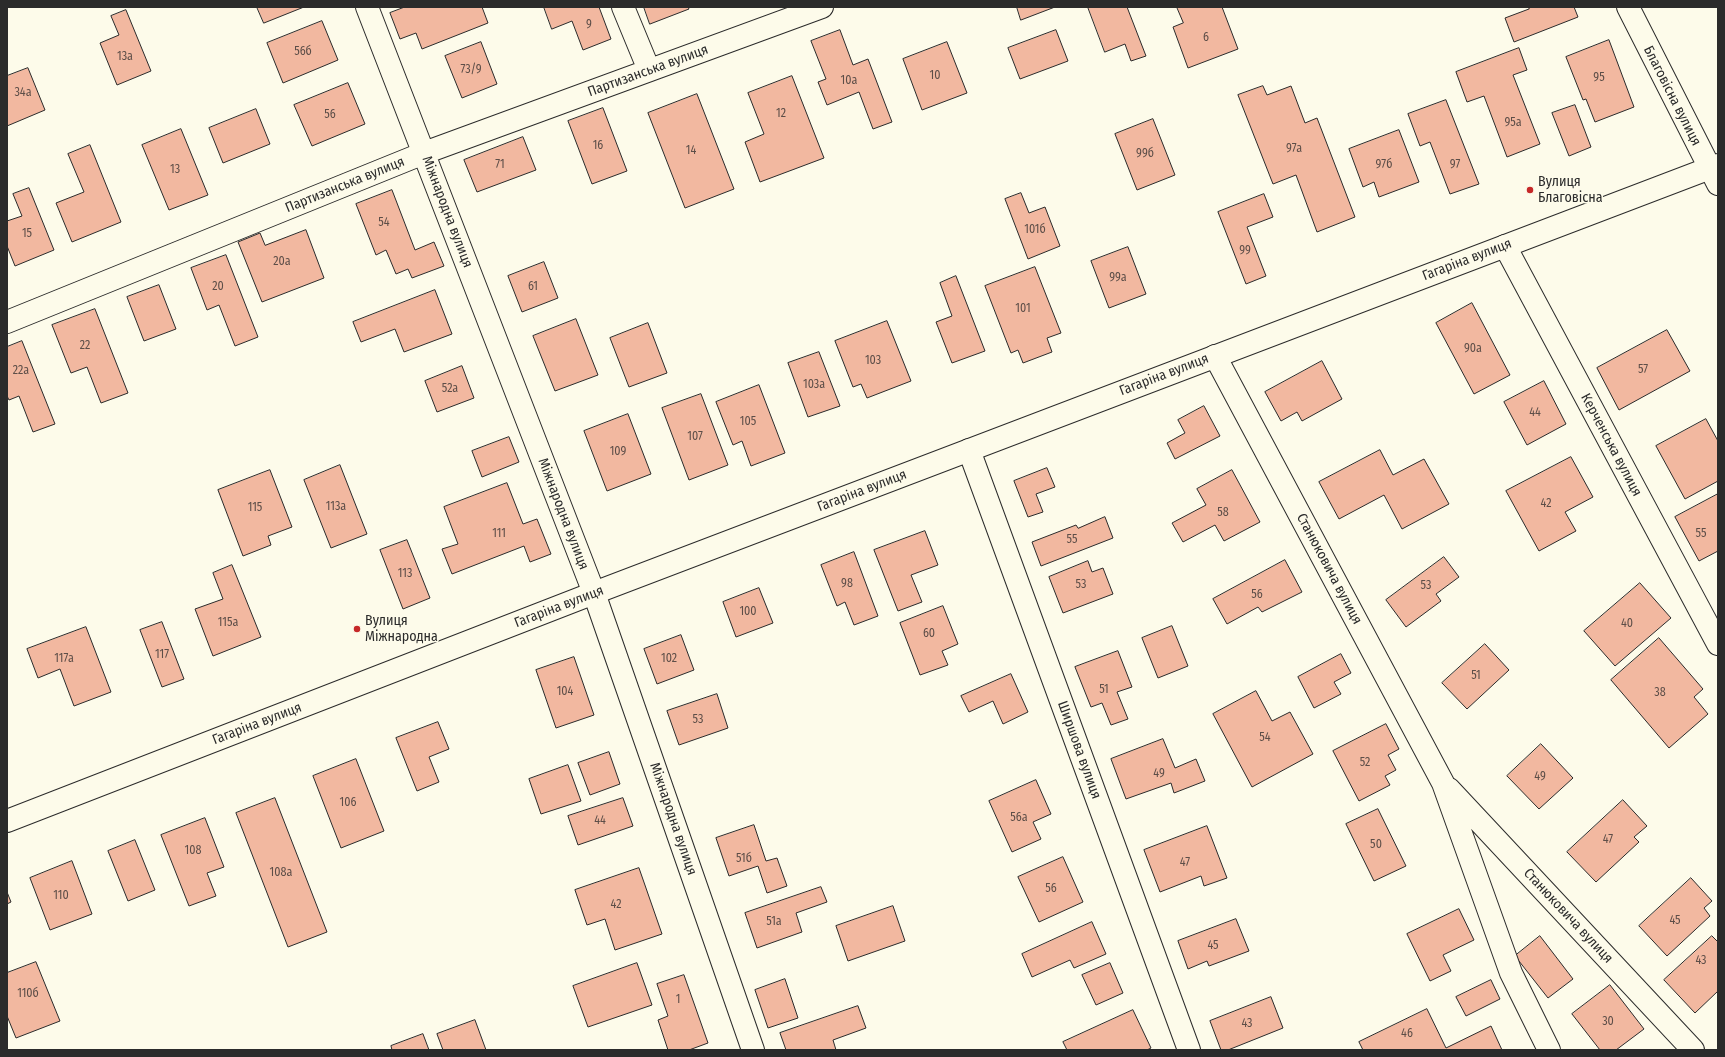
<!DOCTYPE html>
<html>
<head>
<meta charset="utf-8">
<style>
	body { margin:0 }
	#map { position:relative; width:1725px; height:1057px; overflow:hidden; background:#fdfbea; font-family:"Fira Sans Condensed",sans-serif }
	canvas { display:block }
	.frame { position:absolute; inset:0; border:8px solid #2b2b2b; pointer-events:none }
</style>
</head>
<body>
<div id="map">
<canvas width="1725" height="1057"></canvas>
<div class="frame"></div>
</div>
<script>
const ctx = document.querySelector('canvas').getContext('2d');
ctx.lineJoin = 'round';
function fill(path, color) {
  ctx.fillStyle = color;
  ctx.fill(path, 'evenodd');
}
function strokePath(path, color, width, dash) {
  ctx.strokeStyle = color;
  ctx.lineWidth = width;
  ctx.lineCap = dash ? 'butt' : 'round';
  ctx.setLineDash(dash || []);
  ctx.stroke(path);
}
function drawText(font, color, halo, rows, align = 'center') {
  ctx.font = font + ' "Fira Sans Condensed",sans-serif';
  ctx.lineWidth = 3;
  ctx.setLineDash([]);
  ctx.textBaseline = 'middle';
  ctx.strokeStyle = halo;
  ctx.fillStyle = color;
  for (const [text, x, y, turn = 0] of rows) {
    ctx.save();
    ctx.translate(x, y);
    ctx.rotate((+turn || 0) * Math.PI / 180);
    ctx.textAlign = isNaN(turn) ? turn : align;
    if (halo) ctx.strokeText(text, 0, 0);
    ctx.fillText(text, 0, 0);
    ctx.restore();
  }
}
const building = new Path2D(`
	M257 7H304L264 23Z
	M405 7H482L488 23 422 49 416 33 400 39 390 13Z
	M544 7H599L611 39 583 50 572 21 552 29Z
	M644 7H688L689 9 650 24Z
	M1017 7H1055L1021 20Z
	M1088 7H1127L1146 56 1131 61 1125 44 1105 52Z
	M1177 7H1222L1238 49 1188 68 1173 27 1183 23Z
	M1528 7H1574L1578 17 1514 42 1505 18 1529 9Z
	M126 10 151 71 117 85 100 43 119 35 111 16Z
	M322 21 338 60 283 83 267 43Z
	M840 30 853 65 868 59 892 122 873 129 859 92 827 105 818 82 826 79 811 41Z
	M1056 30 1068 61 1020 79 1008 48Z
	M1609 40 1634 107 1595 122 1586 99 1583 100 1566 57Z
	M481 42 497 84 462 98 445 56Z
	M947 42 967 93 922 110 903 59Z
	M1519 48 1527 70 1513 75 1540 144 1507 157 1484 96 1467 102 1456 72Z
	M28 68 45 110 7 126V76Z
	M792 76 824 158 760 182 745 142 764 134 748 93Z
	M348 83 365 124 312 146 294 105Z
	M1263 86 1267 95 1291 86 1305 123 1317 118 1355 217 1317 232 1296 175 1273 184 1238 95Z
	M697 94 734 189 685 208 648 113Z
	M1446 100 1479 184 1450 194 1430 142 1420 146 1408 114Z
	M1575 105 1591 147 1569 156 1552 113Z
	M603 108 627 171 592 184 568 121Z
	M256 109 270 144 223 163 209 128Z
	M1153 119 1175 175 1137 190 1115 134Z
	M181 129 208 195 169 210 142 145Z
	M1399 130 1419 182 1379 197 1374 182 1363 187 1349 149Z
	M523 137 536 170 477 192 464 160Z
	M90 145 121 222 72 242 56 203 84 192 68 154Z
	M29 188 54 250 15 266 7 246V221L22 216 13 194Z
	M392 190 415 250 434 242 444 266 412 278 408 269 396 274 386 250 376 255 356 204Z
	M1021 193 1029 213 1045 207 1060 246 1028 259 1005 199Z
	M1264 194 1273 217 1247 227 1266 276 1246 284 1218 212Z
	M306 230 324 278 262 302 238 242 260 233 265 245Z
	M1128 247 1146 294 1109 308 1091 261Z
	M226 255 258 337 235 346 219 305 207 310 191 268Z
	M544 262 558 298 522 312 508 276Z
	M1035 267 1061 333 1047 338 1052 352 1023 363 1018 350 1011 353 985 286Z
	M956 276 985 351 952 363 936 322 952 316 940 283Z
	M159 285 176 329 144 341 127 297Z
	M435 290 452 334 404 352 395 329 361 342 353 322Z
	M1472 303 1510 375 1474 394 1436 323Z
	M95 309 128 393 101 403 87 367 71 373 52 325Z
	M576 319 598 375 555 391 533 336Z
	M887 321 911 381 867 398 861 384 853 387 835 341Z
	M648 323 667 373 629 387 610 338Z
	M1667 330 1690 371 1619 410 1597 368Z
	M22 341 55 424 33 432 19 396 9 400 7 396V347Z
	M819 352 840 406 808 417 788 363Z
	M1322 361 1342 399 1302 421 1297 412 1281 421 1265 392Z
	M462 366 474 398 437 412 425 381Z
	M1544 381 1566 424 1527 445 1504 402Z
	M759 385 785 453 751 466 742 441 733 445 716 402Z
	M701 394 728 465 689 480 662 408Z
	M1204 406 1220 436 1175 459 1167 443 1185 433 1178 420Z
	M628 414 651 474 607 491 584 431Z
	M1706 419 1718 441V481L1685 499 1656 446Z
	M509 437 519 462 482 477 472 451Z
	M1380 450 1393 475 1424 459 1449 504 1402 529 1384 495 1339 519 1319 482Z
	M1571 457 1593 497 1565 512 1576 531 1539 551 1506 491Z
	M340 465 367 534 331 548 304 480Z
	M1047 468 1055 487 1036 494 1043 512 1028 517 1014 481Z
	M270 470 292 527 268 536 271 545 243 556 218 490Z
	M1232 470 1260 522 1224 541 1215 525 1183 542 1172 523 1206 505 1197 489Z
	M507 483 523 524 537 519 551 554 530 562 524 546 452 574 442 549 458 544 444 507Z
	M1718 494V551L1699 561 1675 517Z
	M1105 517 1113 538 1041 566 1032 542 1076 525 1078 528Z
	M925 531 938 565 911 575 922 602 898 611 874 550Z
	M407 540 430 598 403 609 380 550Z
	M854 552 878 616 854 625 845 602 837 606 821 565Z
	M1444 557 1459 577 1436 594 1441 601 1406 627 1386 600Z
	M1285 560 1302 592 1262 612 1258 607 1227 624 1213 599Z
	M1088 561 1092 572 1103 568 1113 594 1063 613 1049 577Z
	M232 565 261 637 213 656 195 609 223 599 213 573Z
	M1640 583 1671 618 1615 666 1584 631Z
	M759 588 773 623 736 637 723 602Z
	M943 606 958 644 942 651 948 665 920 675 900 623Z
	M162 622 184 679 162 687 140 630Z
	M1172 626 1188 666 1158 678 1142 638Z
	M86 627 111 692 74 706 60 669 38 678 27 649Z
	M681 635 694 670 657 684 644 649Z
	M1659 638 1703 689 1694 697 1708 714 1669 748 1611 680Z
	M1485 644 1509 670 1467 709 1442 683Z
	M1118 651 1132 687 1117 692 1128 719 1111 725 1102 703 1091 707 1075 667Z
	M1341 654 1351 673 1334 682 1341 694 1314 708 1298 677Z
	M574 657 594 715 556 728 536 670Z
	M1011 674 1028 712 1003 724 993 701 969 712 961 696Z
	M1256 691 1272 721 1290 712 1313 754 1252 787 1213 714Z
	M717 694 728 728 679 745 667 711Z
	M438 722 449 749 429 757 439 782 417 791 396 738Z
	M1386 724 1399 749 1388 755 1396 770 1385 776 1390 785 1359 801 1333 751Z
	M1163 739 1175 768 1196 759 1205 781 1174 793 1171 783 1126 799 1111 759Z
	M1541 744 1573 778 1539 809 1507 776Z
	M609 752 620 784 590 795 578 763Z
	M356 759 384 831 341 848 313 776Z
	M568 765 581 801 541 814 529 779Z
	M1036 780 1051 814 1033 822 1041 839 1012 852 989 801Z
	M275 798 327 932 288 947 236 813Z
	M623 798 633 826 578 845 568 816Z
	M1623 800 1647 826 1634 837 1639 842 1596 882 1567 852Z
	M1378 809 1406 866 1374 881 1346 824Z
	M205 818 224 867 207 873 216 896 189 906 161 835Z
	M754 825 766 861 777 858 787 886 767 893 758 866 729 876 716 838Z
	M1207 826 1227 878 1204 886 1201 876 1160 892 1144 850Z
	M135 840 155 890 128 901 108 851Z
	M1063 857 1083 902 1039 922 1018 877Z
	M72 861 92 914 50 930 30 878Z
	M639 868 662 934 615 950 605 919 587 925 575 890Z
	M1691 878 1712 901 1704 908 1710 916 1667 956 1639 926Z
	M821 887 827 902 796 913 802 932 757 948 745 913Z
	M7 892 11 902 7 904Z
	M893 906 905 941 848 961 836 926Z
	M1459 909 1474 940 1443 955 1451 971 1430 981 1407 934Z
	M1236 919 1249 951 1209 966 1207 961 1188 969 1178 941Z
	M1092 922 1106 954 1074 968 1070 960 1032 977 1022 954Z
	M1540 936 1573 979 1548 998 1515 956Z
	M1712 936 1718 942V991L1695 1013 1664 980Z
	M36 962 60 1021 16 1038 7 1016V973Z
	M637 963 652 1005 588 1027 573 986Z
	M1110 963 1123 993 1096 1005 1082 975Z
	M684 975 708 1043 689 1050H668L658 1020 668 1016 657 984Z
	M785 979 798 1018 768 1028 755 990Z
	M1491 980 1500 999 1466 1016 1456 997Z
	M1610 985 1644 1029 1616 1050H1600L1572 1014Z
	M1271 997 1283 1028 1228 1050H1221L1210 1021Z
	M858 1006 866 1028 833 1040 836 1050H786L780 1033Z
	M1427 1009 1446 1048 1491 1026 1502 1050H1363L1359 1042Z
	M1133 1010 1151 1048 1147 1050H1067L1063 1042Z
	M475 1020 486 1050H443L437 1034Z
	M423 1034 429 1050H392L391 1046Z`);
fill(building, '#f2b8a0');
strokePath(building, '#2b2b2b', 1);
const minor = new Path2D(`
	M367 7 594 593 753 1050
	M623 7 649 70
	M1628 7 1718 184
	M1505 246 1718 644
	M7 322 424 153 822 7
	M1215 356 1443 783 1511 973 1549 1050
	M969 450 1189 1050
	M1449 789 1693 1050`);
const tertiary = new Path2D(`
	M7 821 594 593 1718 165`);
strokePath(minor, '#2b2b2b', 24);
strokePath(tertiary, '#2b2b2b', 24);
strokePath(minor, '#fdfbea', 22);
strokePath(tertiary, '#fdfbea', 22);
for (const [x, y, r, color] of [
	[1530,190,4,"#c62828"],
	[357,629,4,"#c62828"]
]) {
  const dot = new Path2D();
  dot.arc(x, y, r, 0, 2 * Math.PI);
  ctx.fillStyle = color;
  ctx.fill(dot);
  strokePath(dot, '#fdfbea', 1.5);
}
drawText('12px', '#5d4e48', null, [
	["9",589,25],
	["6",1206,38],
	["56б",303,52],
	["13а",125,57],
	["73/9",471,70],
	["10",935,76],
	["95",1599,78],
	["10а",849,81],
	["34а",23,93],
	["12",781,114],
	["56",330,115],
	["95а",1513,123],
	["16",598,146],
	["97а",1294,149],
	["14",691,151],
	["99б",1145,154],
	["71",500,165],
	["97б",1384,165],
	["97",1455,165],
	["13",175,170],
	["54",384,223],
	["101б",1035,230],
	["15",27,234],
	["99",1245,251],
	["20а",282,262],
	["99а",1118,278],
	["20",218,287],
	["61",533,287],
	["101",1023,309],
	["22",85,346],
	["90а",1473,349],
	["103",873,361],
	["57",1643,370],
	["22а",21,371],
	["103а",814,385],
	["52а",450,389],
	["44",1535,413],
	["105",748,422],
	["107",695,437],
	["109",618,452],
	["42",1546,504],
	["113а",336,507],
	["115",255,508],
	["58",1223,513],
	["111",499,534],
	["55",1701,534],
	["55",1072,540],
	["113",405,574],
	["98",847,584],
	["53",1081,585],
	["53",1426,586],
	["56",1257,595],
	["100",748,612],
	["115а",228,623],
	["40",1627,624],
	["60",929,634],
	["117",162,655],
	["117а",64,659],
	["102",669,659],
	["51",1476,676],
	["51",1104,690],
	["104",565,692],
	["38",1660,693],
	["53",698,720],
	["54",1265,738],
	["52",1365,763],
	["49",1159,774],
	["49",1540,777],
	["106",348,803],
	["56а",1019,818],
	["44",600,821],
	["47",1608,840],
	["50",1376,845],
	["108",193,851],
	["51б",744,859],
	["47",1185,863],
	["108а",281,873],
	["56",1051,889],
	["110",61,896],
	["42",616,905],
	["45",1675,921],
	["51а",774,922],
	["45",1213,946],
	["43",1701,961],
	["110б",28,994],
	["1",678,1000],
	["30",1608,1022],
	["43",1247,1024],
	["46",1407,1034]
]);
drawText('14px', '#2b2b2b', '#fdfbea', [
	["Партизанська вулиця",648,71,-20],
	["Благовісна вулиця",1672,96,63],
	["Партизанська вулиця",345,185,-22],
	["Міжнародна вулиця",447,212,69],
	["Гагаріна вулиця",1467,260,-21],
	["Гагаріна вулиця",1164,375,-21],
	["Керченська вулиця",1611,445,62],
	["Гагаріна вулиця",862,491,-21],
	["Міжнародна вулиця",563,514,69],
	["Станюковича вулиця",1329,569,62],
	["Гагаріна вулиця",559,607,-21],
	["Гагаріна вулиця",257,724,-21],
	["Ширшова вулиця",1079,750,70],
	["Міжнародна вулиця",673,819,71],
	["Станюковича вулиця",1568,916,47]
]);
drawText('14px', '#2b2b2b', '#fdfbea', [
	["Вулиця",1538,182],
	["Благовісна",1538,198],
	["Вулиця",365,621],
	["Міжнародна",365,637]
], 'left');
</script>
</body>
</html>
